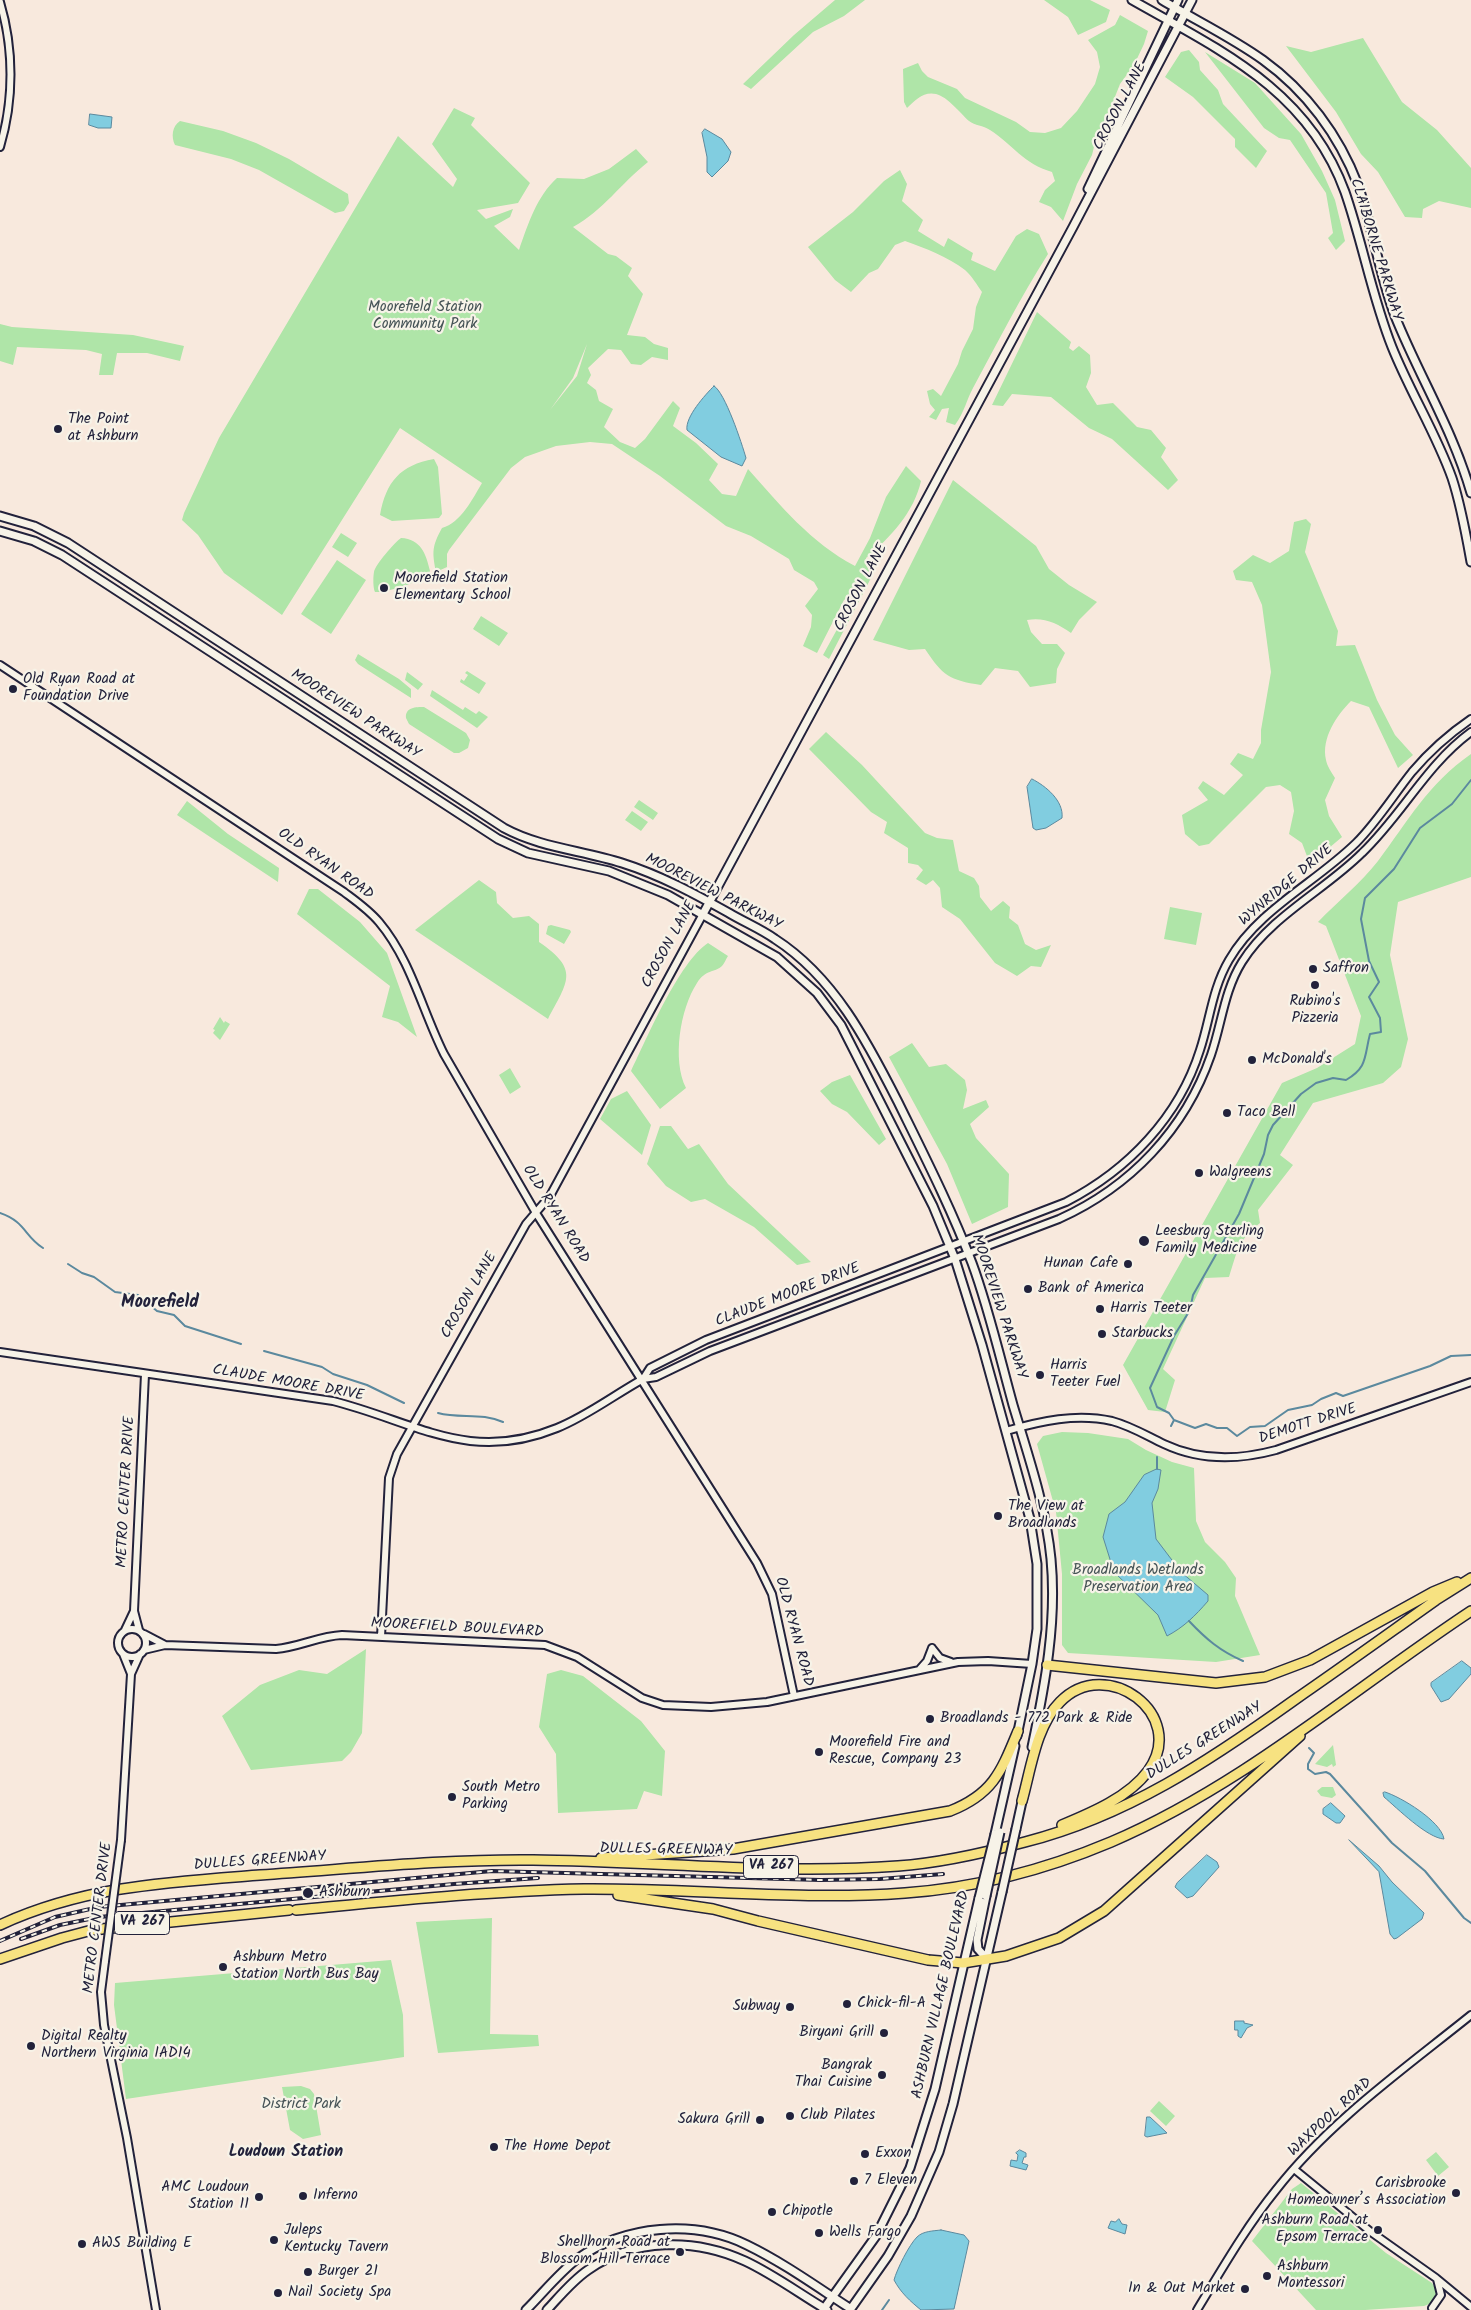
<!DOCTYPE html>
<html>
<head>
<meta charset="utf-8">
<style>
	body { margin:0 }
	canvas { display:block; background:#f8e9dd }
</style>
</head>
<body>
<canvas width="1471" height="2310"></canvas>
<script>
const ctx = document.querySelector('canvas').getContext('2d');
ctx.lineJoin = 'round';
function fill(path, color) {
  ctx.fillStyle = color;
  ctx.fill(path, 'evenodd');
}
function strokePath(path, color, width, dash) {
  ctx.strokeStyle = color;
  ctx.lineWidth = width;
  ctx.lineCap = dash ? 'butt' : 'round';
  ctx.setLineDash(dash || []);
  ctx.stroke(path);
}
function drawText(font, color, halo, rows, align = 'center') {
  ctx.font = font + ' Kalam,sans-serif';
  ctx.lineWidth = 4.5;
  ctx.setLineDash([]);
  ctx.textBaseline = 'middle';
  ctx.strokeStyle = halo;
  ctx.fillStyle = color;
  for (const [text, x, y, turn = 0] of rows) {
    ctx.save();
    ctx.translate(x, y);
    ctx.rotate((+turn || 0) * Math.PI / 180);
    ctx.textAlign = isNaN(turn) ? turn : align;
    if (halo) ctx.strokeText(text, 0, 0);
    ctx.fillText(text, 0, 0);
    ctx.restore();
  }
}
fill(new Path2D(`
	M835 0H865L844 16 813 32 751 89 743 84 794 35Z
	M1044 0H1090L1110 10 1106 22 1078 35 1068 17Z
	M1120 15 1148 31 1144 44 1134 65 1120 84 1109 112 1097 135 1092 155 1077 184 1063 221 1051 207 1039 202 1045 190 1055 181 1052 172C1024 164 1013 145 990 130 983 125 975 126 969 121 960 113 948 97 936 94 924 91 915 100 907 108L904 102 903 69 918 63 922 71 928 77 957 89 965 98 1016 122 1030 132 1045 133 1061 128 1077 111 1095 84 1100 67 1097 52 1088 40 1115 25Z
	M1363 38 1402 102 1437 130 1471 168V208L1439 201 1423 209 1422 218 1405 217 1378 172 1361 154 1336 112 1286 46 1311 52Z
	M1189 50 1199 62 1200 70 1218 90 1223 104 1267 151 1256 168 1235 147V139L1193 97 1165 77 1181 52Z
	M1205 52 1255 83 1301 134 1322 171 1335 200 1345 241 1336 250 1328 238 1333 233 1326 193 1290 140 1279 138 1264 128Z
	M454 108 475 118 471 125 530 183 518 203 477 210 486 219 513 209 510 217 494 226 519 250C528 224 537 196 557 178L584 179 609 169 636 149 648 162C620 184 604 210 573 227L608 254 616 256 632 268 628 276 643 294 627 335 645 337 654 344 668 348V360L652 357 641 365 631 364 621 350 608 349 588 368 591 375 587 383 596 390 599 401 613 409 604 427 620 442 635 448 645 439 673 401 680 408 673 426 696 443 718 464 709 480 722 494 736 496 748 469C780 505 811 543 855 566L870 538 886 497 906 466 921 481C914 512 891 537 866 558V565L872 576 829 659 823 655 852 602 850 596 844 600 817 653 803 646 811 627 812 615 805 606 818 589 814 582 794 570 789 559 751 536 726 526 660 476 612 444 590 442 556 446 525 457 511 468 449 550 447 554V567L436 572C432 552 432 546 442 528 461 523 473 498 482 483L400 428 282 615 224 573 198 535 182 520 184 513 219 438 398 136 453 187 457 179 432 144ZM587 344 577 376 550 410 573 378Z
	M180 121 223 131 256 143 289 159 348 194 349 203 344 211 335 213 259 170 231 159 175 145C171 137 172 126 180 121Z
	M900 170 907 184 902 201 923 220 918 231 944 247 948 238 973 253 971 260 995 271 1016 236 1027 229 1039 234 1048 254C1020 298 998 342 973 388 966 401 965 411 955 425L946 422 949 408 942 409 936 420 929 417 935 410 930 404 927 391 933 389 941 396 958 364 962 351 973 329 976 307 982 292C977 285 972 276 965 270 948 257 925 248 905 241L895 245 878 269 869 273 851 292 835 280 808 247 853 212 884 181Z
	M1037 312 1071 342 1069 348 1073 351 1079 346 1090 355 1091 373 1086 387 1097 405 1113 403 1137 427 1151 430 1166 448 1161 457 1178 480 1168 490 1112 439 1089 428 1051 397 1012 394 1003 406 992 405Z
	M0 324 12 327 133 335 184 346 180 361 147 353H117L113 375H99L102 354 86 350 17 347 13 365 0 361Z
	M434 459 438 467 442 514 439 518 392 521 380 515C386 482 400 465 434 459Z
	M953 480 1036 546 1049 569 1069 585 1097 602 1079 620 1071 633C1057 623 1044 617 1027 620L1031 632 1042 644H1057L1065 653 1057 669 1056 683 1030 687 1018 671 995 668 981 685C949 680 943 676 925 649L909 650 873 640Z
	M1306 519 1311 524 1305 552 1338 631 1336 646 1355 645 1377 700 1395 735 1413 755 1398 768 1369 707 1351 701C1337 715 1321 738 1326 760 1327 766 1332 773 1335 778L1325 800 1329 816 1342 837 1310 864 1302 843 1289 834 1294 811 1291 792 1280 785 1266 787 1209 844 1199 846 1185 834 1182 815 1208 800 1198 788 1203 781 1224 795 1243 775 1230 764 1238 753 1253 759 1261 743V730L1271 672 1262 605 1252 582 1236 580 1233 571 1253 555 1270 563 1289 551 1294 522Z
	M341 533 357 543 348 557 332 547Z
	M401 538C421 539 426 554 430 571 425 581 387 593 375 592 373 588 373 577 374 572 375 565 395 542 401 538Z
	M337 560 366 580 331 634 301 614Z
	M481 616 508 633 499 646 473 629Z
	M358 654 399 679 411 689V698L358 664 355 660Z
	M467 671 486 683 479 694 460 682 461 679 464 681 468 675 465 673Z
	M407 672 423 684 418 690 405 680Z
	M432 690 463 710 465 707 476 714 479 711 488 717 477 728 430 696Z
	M424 707 466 733 470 740 468 748 459 753H454L409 724 406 718C405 707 416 707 424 707Z
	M826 732 862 765 925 833 937 838 953 840 959 871 974 878 979 886 980 897 991 911 1003 901 1010 907 1009 918 1018 925 1025 944 1036 950 1051 945 1041 967 1031 966 1017 976 995 963 960 919 942 907 940 888 933 880 926 885 916 879 923 870 918 865 908 863V848L884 833 887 822 871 812 809 749Z
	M1471 754V877L1398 902 1390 955 1408 1039 1401 1067 1383 1083 1313 1103 1280 1155 1293 1165 1258 1210 1260 1223C1238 1240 1237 1252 1229 1277L1205 1278 1163 1369 1175 1380 1165 1412 1148 1410 1123 1365 1282 1083 1317 1068 1355 1044 1361 1016 1326 926 1318 922C1337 902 1361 883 1378 861 1408 821 1428 784 1471 754Z
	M639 800 658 813 653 820 634 807Z
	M187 801 228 834 279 868 278 882 177 815Z
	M632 811 648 822 641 831 625 820Z
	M479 880 496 892 497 903 513 918 529 916 539 924V942C580 970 568 981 548 1019L415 930Z
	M309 889H318L360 922 387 953 417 1037 398 1022 382 1017 390 986 297 914Z
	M1170 907 1202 913 1196 945 1164 939Z
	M551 925 570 930 571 932 564 944 546 934 548 926Z
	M708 943 728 956C726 959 724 964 722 966 714 973 706 969 697 983 680 1009 672 1060 686 1088L660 1109 631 1071C647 1038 679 962 708 943Z
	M220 1017 224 1023 225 1021 230 1024 220 1040 213 1033 215 1030 213 1029Z
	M912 1043 929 1067 946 1064 965 1080 967 1090 963 1109 986 1100 989 1107 970 1124 976 1138 1009 1174 1008 1207 972 1224 947 1164 889 1057Z
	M510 1068 521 1087 510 1094 499 1075Z
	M850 1075 886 1139 879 1145 847 1112 832 1104 820 1091 832 1082Z
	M627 1091 651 1125 642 1155 600 1119 611 1099Z
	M660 1126H671L688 1149 699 1144 728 1184 811 1262 797 1265 754 1227 705 1199 691 1202 666 1186 647 1164Z
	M1062 1432 1088 1433 1128 1439 1146 1450 1172 1462 1194 1468 1196 1521 1205 1542 1225 1562 1236 1578 1235 1596 1260 1655 1216 1662 1068 1653 1062 1645V1574L1056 1512 1037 1444 1043 1436Z
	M366 1649 362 1733 351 1752 342 1761 251 1770 222 1716 260 1685 299 1670 327 1674Z
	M561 1670 583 1676 641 1721 665 1751 662 1796 644 1791 637 1809 558 1813 556 1754 539 1727 547 1674Z
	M1333 1745 1336 1765 1333 1767 1332 1764 1327 1767 1315 1764Z
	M1322 1787H1333L1336 1795 1332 1798 1321 1796 1317 1791Z
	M492 1918 490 2034 538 2035 539 2046 438 2053 416 1922Z
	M391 1960 403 2015 404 2057 126 2099 114 2005 115 1983Z
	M301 2086 310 2089 314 2094 321 2135 303 2139 290 2130 282 2087Z
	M1159 2101 1175 2116 1166 2126 1150 2111Z
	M1436 2152 1449 2167 1438 2176 1426 2160Z
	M1301 2183 1386 2253 1432 2283 1437 2291C1435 2299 1432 2304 1424 2306L1365 2310H1316L1252 2241 1292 2189Z`), '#afe5a8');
const water = new Path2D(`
	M90 114 112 117 111 128H98L89 125Z
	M705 129 722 139 731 152 728 161 712 177 707 172V157L702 133Z
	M714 386C725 392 742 444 746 458L742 466 721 457 687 430C685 417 705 395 714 386Z
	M1032 779C1046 786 1064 801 1062 818L1046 828 1036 830 1033 828 1027 787Z
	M1157 1469 1161 1470 1158 1489 1152 1503 1156 1539 1181 1572 1208 1595V1601C1195 1616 1184 1627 1167 1636L1158 1615 1114 1572 1103 1537 1109 1514 1125 1502 1144 1475Z
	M1462 1661 1471 1668V1674L1449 1699 1441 1702 1431 1686V1683Z
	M1385 1792C1401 1797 1441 1821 1444 1839 1427 1838 1397 1808 1384 1797L1383 1793Z
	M1331 1803 1345 1816 1340 1823H1336L1323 1814V1809Z
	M1349 1840 1379 1866 1392 1882 1424 1913 1422 1919 1397 1938 1394 1939 1390 1934 1379 1872Z
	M1207 1855 1217 1862 1219 1867 1193 1896 1187 1898 1175 1887 1177 1883Z
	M1235 2021H1244V2023L1253 2025 1247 2028 1241 2038 1238 2036V2030H1235Z
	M1147 2117H1150L1167 2133 1147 2137 1145 2136Z
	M1020 2150 1026 2153V2157H1024L1022 2163 1028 2165 1026 2170 1010 2166 1011 2160 1017 2161 1018 2155 1016 2153Z
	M1119 2219 1122 2224 1127 2225 1125 2234 1108 2228 1111 2221 1115 2222Z
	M941 2230 964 2235 969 2241 954 2309 921 2310C910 2301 901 2293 894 2280 897 2269 909 2245 917 2237 923 2231 933 2231 941 2230Z`);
fill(water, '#81cde0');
strokePath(water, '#5b899e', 1);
strokePath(new Path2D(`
	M0 1213C26 1222 24 1236 43 1248
	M68 1264 82 1273 94 1277 115 1292 138 1295 157 1311 174 1315 185 1326 241 1344
	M264 1351 322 1367 333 1374 367 1385 404 1403
	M438 1413C460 1419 482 1412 503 1422
	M1174 1420 1169 1413 1157 1407 1150 1388 1174 1336 1190 1310 1193 1295 1239 1214 1264 1154 1268 1135 1273 1125 1301 1094 1316 1083 1333 1078 1346 1080C1368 1067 1364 1057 1370 1034L1381 1032 1380 1018 1369 997 1379 982 1369 961 1361 919 1365 898 1394 869 1420 828 1452 804 1471 780
	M1171 1426 1174 1420 1195 1428 1206 1424 1217 1428H1227L1237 1436 1250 1427 1265 1426 1288 1410 1312 1405 1321 1399 1336 1393 1343 1396 1430 1366 1451 1356 1471 1355
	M1157 1457V1469
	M1189 1621C1206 1639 1220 1651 1243 1661
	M1309 1748 1314 1753 1308 1764V1769L1315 1774 1326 1772 1330 1774 1392 1843 1425 1871 1464 1918 1471 1923
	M882 2310 889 2300`), '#5b899e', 2);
const tertiary = new Path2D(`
	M0 2C14 49 14 100 0 147
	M0 665 344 892C356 901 369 910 379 922 411 960 422 1010 444 1054L536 1213 757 1563 772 1594 794 1696
	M0 1352 333 1401C416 1422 469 1464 557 1428 587 1416 614 1395 643 1379L656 1377 710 1351 1059 1219C1130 1187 1185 1130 1211 1055 1222 1023 1224 991 1242 962 1271 916 1325 890 1362 853 1402 815 1426 765 1471 732
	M643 1379 650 1368 706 1340 1066 1202C1128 1170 1179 1117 1200 1050 1210 1020 1212 989 1229 960 1258 910 1315 883 1356 843 1377 822 1393 796 1412 772 1429 752 1449 734 1471 719
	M1006 1431C1041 1421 1076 1413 1112 1421 1131 1426 1147 1436 1164 1444 1200 1461 1239 1460 1276 1450L1471 1382
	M118 1643a14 14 0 1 1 28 0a14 14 0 1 1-28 0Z
	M125 1630 134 1611
	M139 1630 134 1611 145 1374
	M144 1634 165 1645
	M381 1637 389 1478 397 1454 526 1224 550 1196 703 914
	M932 1648 940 1658 951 1662
	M144 1650 165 1645 276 1649C299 1647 319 1636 342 1635L545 1645 577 1657 642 1698 663 1705 711 1707 767 1702 958 1662 988 1661 1032 1664
	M919 1670 927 1661 932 1648
	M131 1674 140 1654
	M121 1840 131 1674 123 1654
	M105 1961 101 1992 104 2025 127 2138 156 2310
	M1294 2169 1371 2232 1436 2278 1471 2307
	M1432 2308 1441 2295 1437 2279
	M1197 2310C1222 2269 1246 2227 1276 2190 1330 2121 1404 2069 1471 2015`);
const secondary = new Path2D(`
	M1132 0C1220 50 1308 90 1345 192 1363 244 1372 297 1392 347 1410 392 1436 433 1452 478 1461 505 1466 534 1471 562
	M1162 0C1195 20 1231 37 1263 60 1306 91 1339 135 1358 185 1373 228 1379 274 1395 316 1419 376 1453 430 1471 493
	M1088 189 1178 0
	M0 516 34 526 68 543 504 828C541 848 582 850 622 863 660 875 695 894 729 913 744 922 761 929 775 939 834 977 867 1041 898 1102 924 1155 951 1208 972 1263 989 1309 1000 1358 1013 1405 1028 1455 1046 1507 1051 1559 1057 1622 1045 1685 1032 1747
	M0 531 34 541 62 555 498 839 528 853 609 871 668 895 777 957 817 993 841 1025 933 1206 955 1259 982 1345 1030 1519 1037 1564V1629L1032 1664 1017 1736
	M703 914 1073 227 1192 0
	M1016 1829 1023 1797
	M995 1834 1015 1746
	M986 1896 977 1940 978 1949 987 1959
	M526 2310C543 2293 558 2274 577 2259 625 2225 694 2219 747 2245 784 2263 817 2287 851 2309
	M547 2310C560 2296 572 2281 588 2270 634 2238 695 2238 745 2261 773 2274 800 2294 827 2310
	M823 2310 876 2236 910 2168 935 2089 979 1898
	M850 2310 888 2256 911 2216 939 2152 953 2104 1002 1892`);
const motorway = new Path2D(`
	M1047 1665 1216 1683 1265 1677 1310 1660 1433 1592 1457 1582
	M1022 1801C1031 1769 1036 1726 1060 1702 1106 1654 1189 1715 1148 1771 1129 1797 1091 1813 1062 1825
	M601 1858 733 1849 950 1811C993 1794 1001 1772 1018 1731
	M618 1895 713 1909 758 1921 928 1960 963 1963 1006 1956 1059 1938 1104 1911 1300 1736
	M296 1910C392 1901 488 1891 584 1889 691 1888 798 1901 905 1893 975 1888 1047 1869 1111 1842 1242 1786 1353 1689 1471 1611
	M0 1925C84 1886 169 1882 260 1875 351 1869 442 1859 533 1860 654 1861 778 1875 898 1866 941 1863 984 1853 1025 1842 1127 1816 1209 1761 1293 1701 1341 1668 1388 1634 1436 1600L1471 1578
	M0 1959 62 1938 92 1930 289 1910`);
strokePath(tertiary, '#22223b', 10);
strokePath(secondary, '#22223b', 11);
strokePath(motorway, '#22223b', 12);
strokePath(tertiary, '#f7f3e8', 6);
strokePath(secondary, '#f7f3e8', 7);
strokePath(motorway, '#f7e281', 9);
const rail = new Path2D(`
	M21 1939 60 1925 99 1917 454 1884 538 1878
	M0 1941 55 1917 99 1907 492 1871 821 1880 880 1879 943 1874`);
strokePath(rail, '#22223b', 4);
strokePath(rail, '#f7f3e8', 2, [5.5]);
const tertiaryBridge = new Path2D(`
	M105 1961 121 1840`);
const secondaryBridge = new Path2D(`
	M1002 1892 1016 1829
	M986 1896 1000 1832
	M979 1898 995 1834`);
strokePath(tertiaryBridge, '#22223b', 10, []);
strokePath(secondaryBridge, '#22223b', 11, []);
strokePath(tertiaryBridge, '#f7f3e8', 6);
strokePath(secondaryBridge, '#f7f3e8', 7);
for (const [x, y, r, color] of [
	[58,429,5,"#22223b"],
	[384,588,5,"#22223b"],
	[13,689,5,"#22223b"],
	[1313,969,5,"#22223b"],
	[1315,985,5,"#22223b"],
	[1252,1060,5,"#22223b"],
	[1227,1113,5,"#22223b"],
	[1199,1173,5,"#22223b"],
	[1144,1241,6,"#22223b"],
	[1128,1264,5,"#22223b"],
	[1028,1289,5,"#22223b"],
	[1100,1309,5,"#22223b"],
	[1102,1334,5,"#22223b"],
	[1040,1375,5,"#22223b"],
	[998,1516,5,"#22223b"],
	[930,1719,5,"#22223b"],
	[819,1752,5,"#22223b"],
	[452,1797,5,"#22223b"],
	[308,1893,6,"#22223b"],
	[223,1967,5,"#22223b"],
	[847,2004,5,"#22223b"],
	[790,2007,5,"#22223b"],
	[884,2033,5,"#22223b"],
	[31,2046,5,"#22223b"],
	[882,2075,5,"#22223b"],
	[790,2116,5,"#22223b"],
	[760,2120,5,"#22223b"],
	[494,2147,5,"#22223b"],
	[865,2154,5,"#22223b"],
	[854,2181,5,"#22223b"],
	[1456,2193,5,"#22223b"],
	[303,2196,5,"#22223b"],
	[259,2197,5,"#22223b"],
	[772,2212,5,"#22223b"],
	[1378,2230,5,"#22223b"],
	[819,2233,5,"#22223b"],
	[274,2240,5,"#22223b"],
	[82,2244,5,"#22223b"],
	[680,2252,5,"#22223b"],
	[308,2272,5,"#22223b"],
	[1267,2276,5,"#22223b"],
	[1245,2289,5,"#22223b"],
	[278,2293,5,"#22223b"]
]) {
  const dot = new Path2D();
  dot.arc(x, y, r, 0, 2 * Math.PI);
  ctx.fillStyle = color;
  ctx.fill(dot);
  strokePath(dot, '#f7f3e8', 2);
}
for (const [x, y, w] of [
	[771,1867,55],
	[142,1923,55]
]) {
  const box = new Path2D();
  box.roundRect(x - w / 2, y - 11.5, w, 23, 4);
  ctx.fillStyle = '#f7f3e8';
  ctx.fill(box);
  strokePath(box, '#22223b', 1);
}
drawText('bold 14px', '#22223b', null, [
	["VA 267",771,1867],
	["VA 267",142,1923]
]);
drawText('15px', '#22223b', '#f7f3e8', [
	["CROSON LANE",1121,107,-62],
	["CLAIBORNE PARKWAY",1375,250,73],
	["CROSON LANE",862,588,-62],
	["MOOREVIEW PARKWAY",355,715,33],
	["OLD RYAN ROAD",325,865,35],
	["WYNRIDGE DRIVE",1287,886,-40],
	["MOOREVIEW PARKWAY",713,893,27],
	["CROSON LANE",670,945,-61],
	["OLD RYAN ROAD",555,1215,58],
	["CROSON LANE",470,1296,-60],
	["CLAUDE MOORE DRIVE",788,1296,-21],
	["MOOREVIEW PARKWAY",998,1307,72],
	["CLAUDE MOORE DRIVE",288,1384,10],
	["DEMOTT DRIVE",1308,1425,-18],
	["METRO CENTER DRIVE",127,1492,-87],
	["MOOREFIELD BOULEVARD",457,1629,3],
	["OLD RYAN ROAD",793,1632,75],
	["DULLES GREENWAY",1205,1742,-32],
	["DULLES GREENWAY",666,1851,1],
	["DULLES GREENWAY",260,1862,-4],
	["METRO CENTER DRIVE",99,1918,-83],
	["ASHBURN VILLAGE BOULEVARD",942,1995,-77],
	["WAXPOOL ROAD",1331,2118,-43]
]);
drawText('15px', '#455356', '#f7f3e8', [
	["Moorefield Station",425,308],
	["Community Park",425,325],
	["Broadlands Wetlands",1138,1571],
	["Preservation Area",1138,1588],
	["District Park",301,2105]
]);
drawText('15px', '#22223b', '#f7f3e8', [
	["The Point",68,420],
	["at Ashburn",68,437],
	["Moorefield Station",394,579],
	["Elementary School",394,596],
	["Old Ryan Road at",23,680],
	["Foundation Drive",23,697],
	["Saffron",1323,969],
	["Rubino's",1315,1002,"center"],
	["Pizzeria",1315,1019,"center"],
	["McDonald's",1262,1060],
	["Taco Bell",1237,1113],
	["Walgreens",1209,1173],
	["Leesburg Sterling",1155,1232],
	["Family Medicine",1155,1249],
	["Hunan Cafe",1118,1264,"right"],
	["Bank of America",1038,1289],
	["Harris Teeter",1110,1309],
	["Starbucks",1112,1334],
	["Harris",1050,1366],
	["Teeter Fuel",1050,1383],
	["The View at",1008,1507],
	["Broadlands",1008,1524],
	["Broadlands - 772 Park & Ride",940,1719],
	["Moorefield Fire and",829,1743],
	["Rescue, Company 23",829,1760],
	["South Metro",462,1788],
	["Parking",462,1805],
	["Ashburn",319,1893],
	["Ashburn Metro",233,1958],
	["Station North Bus Bay",233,1975],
	["Chick-fil-A",857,2004],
	["Subway",780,2007,"right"],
	["Biryani Grill",874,2033,"right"],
	["Digital Realty",41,2037],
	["Northern Virginia IAD14",41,2054],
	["Bangrak",872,2066,"right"],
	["Thai Cuisine",872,2083,"right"],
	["Club Pilates",800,2116],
	["Sakura Grill",750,2120,"right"],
	["The Home Depot",504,2147],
	["Exxon",875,2154],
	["7 Eleven",864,2181],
	["Carisbrooke",1446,2184,"right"],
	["Homeowner’s Association",1446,2201,"right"],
	["AMC Loudoun",249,2188,"right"],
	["Station 11",249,2205,"right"],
	["Inferno",313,2196],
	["Chipotle",782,2212],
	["Ashburn Road at",1368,2221,"right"],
	["Epsom Terrace",1368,2238,"right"],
	["Juleps",284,2231],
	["Kentucky Tavern",284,2248],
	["Wells Fargo",829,2233],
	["Shellhorn Road at",670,2243,"right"],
	["Blossom Hill Terrace",670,2260,"right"],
	["AWS Building E",92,2244],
	["Ashburn",1277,2267],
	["Montessori",1277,2284],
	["Burger 21",318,2272],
	["In & Out Market",1235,2289,"right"],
	["Nail Society Spa",288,2293]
], 'left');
drawText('bold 16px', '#22223b', '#f7f3e8', [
	["Loudoun Station",286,2153]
]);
drawText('bold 18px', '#22223b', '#f7f3e8', [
	["Moorefield",160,1304]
]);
</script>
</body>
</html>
